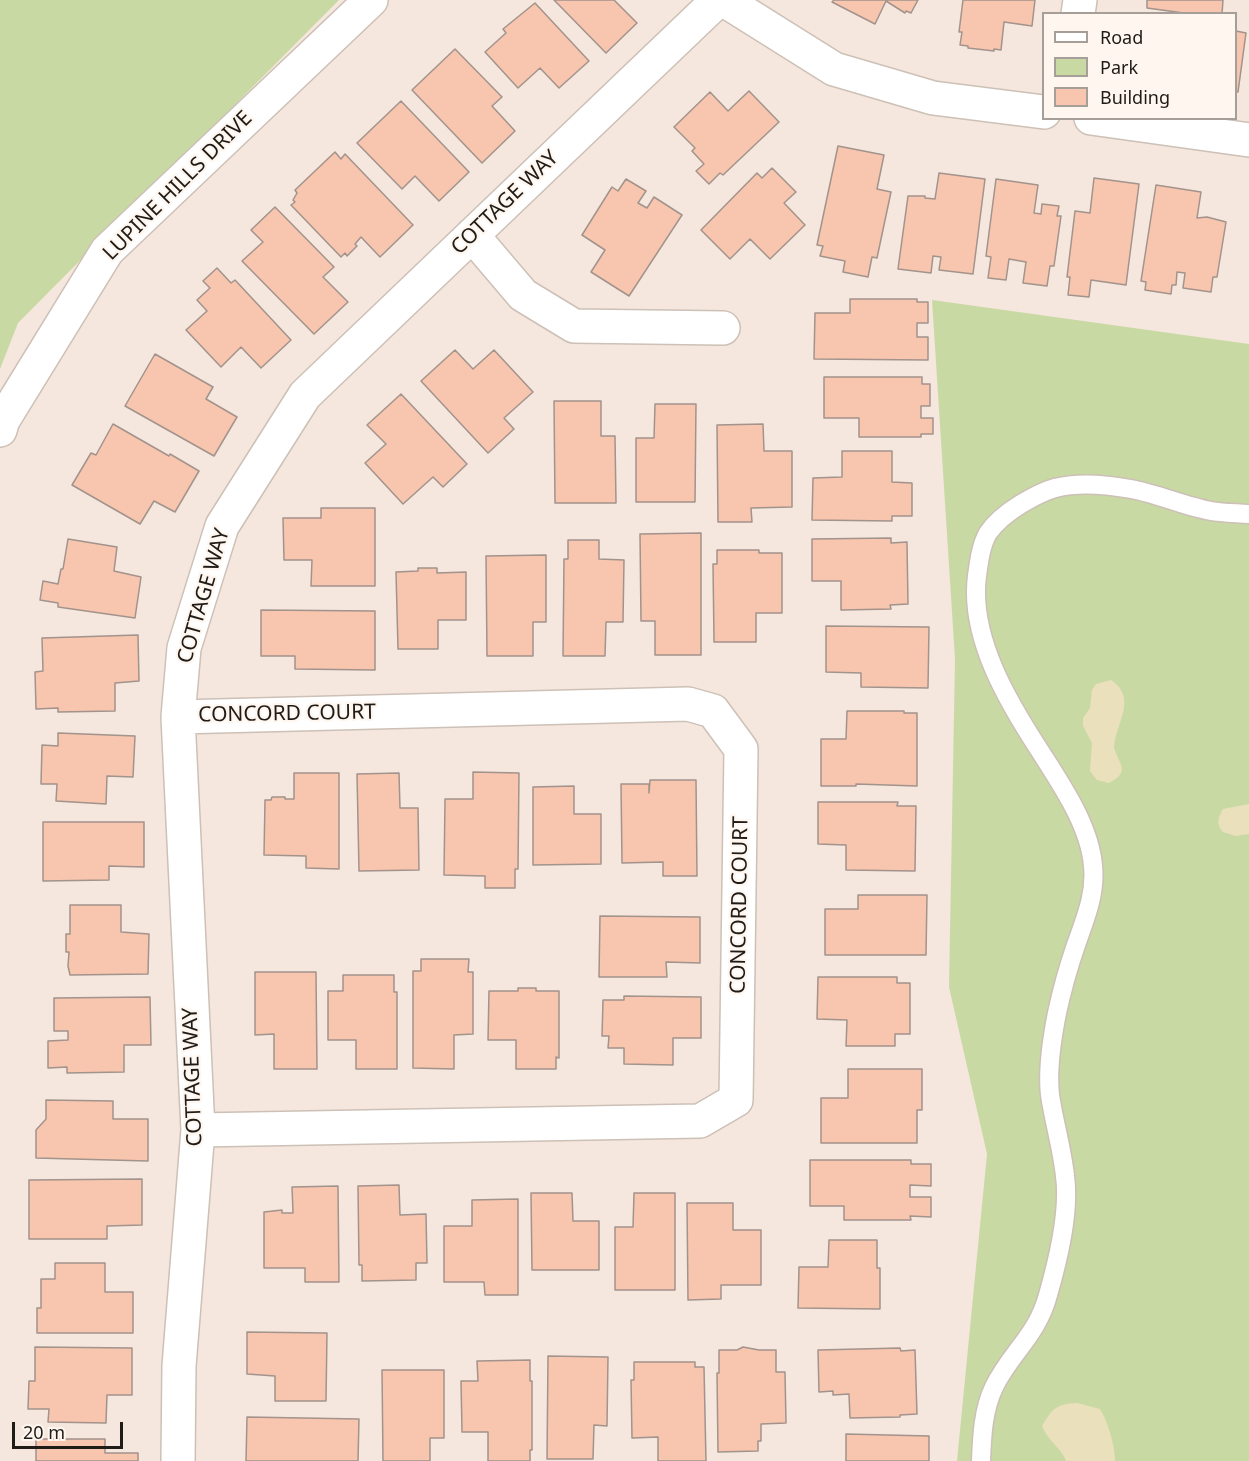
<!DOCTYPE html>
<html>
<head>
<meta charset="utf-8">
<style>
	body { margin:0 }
	#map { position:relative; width:1249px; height:1461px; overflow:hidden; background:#f5e7dd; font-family:"Noto Sans",sans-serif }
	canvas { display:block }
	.legend { position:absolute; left:1042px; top:12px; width:195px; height:108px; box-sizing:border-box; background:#fef6ef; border:2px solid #a59e99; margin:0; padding:8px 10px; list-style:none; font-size:18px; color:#1f1b17 }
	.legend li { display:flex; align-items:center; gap:12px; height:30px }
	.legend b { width:30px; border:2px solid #a59e99 }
	.scale { position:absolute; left:12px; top:1422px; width:111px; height:27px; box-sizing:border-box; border:3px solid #1f1b17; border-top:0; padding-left:8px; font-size:18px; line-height:21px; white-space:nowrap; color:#1f1b17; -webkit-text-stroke:4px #fef6ef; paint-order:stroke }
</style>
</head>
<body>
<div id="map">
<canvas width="1249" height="1461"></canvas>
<ul class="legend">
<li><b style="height:8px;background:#fff"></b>Road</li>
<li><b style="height:16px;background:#c9d9a4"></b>Park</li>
<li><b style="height:16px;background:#f8c5ae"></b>Building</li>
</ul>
<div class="scale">20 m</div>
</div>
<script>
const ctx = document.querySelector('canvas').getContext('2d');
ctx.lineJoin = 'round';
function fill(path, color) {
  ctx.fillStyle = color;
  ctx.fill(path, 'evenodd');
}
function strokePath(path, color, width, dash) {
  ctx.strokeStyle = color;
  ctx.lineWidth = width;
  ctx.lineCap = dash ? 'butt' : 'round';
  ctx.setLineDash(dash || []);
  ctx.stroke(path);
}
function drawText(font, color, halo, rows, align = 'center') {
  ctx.font = font + ' "Noto Sans",sans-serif';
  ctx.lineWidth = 4.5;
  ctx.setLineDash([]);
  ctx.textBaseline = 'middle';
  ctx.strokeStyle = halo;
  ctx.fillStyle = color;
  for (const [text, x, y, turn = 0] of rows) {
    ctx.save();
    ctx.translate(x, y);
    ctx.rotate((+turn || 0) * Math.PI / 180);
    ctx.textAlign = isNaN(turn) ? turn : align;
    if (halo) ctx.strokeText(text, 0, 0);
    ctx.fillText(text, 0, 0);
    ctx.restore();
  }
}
fill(new Path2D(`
	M0 0H339L18 323 0 369Z
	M932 300 1249 344V1461H957L987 1154 949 987 955 659Z`), '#c9d9a4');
fill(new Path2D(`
	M1111 680C1138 698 1116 722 1114 747 1118 764 1132 771 1109 783L1097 780 1090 771 1092 743 1083 726V718L1090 708 1092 690 1096 684Z
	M1249 804V834L1236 836 1223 832C1216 825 1218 817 1223 809Z
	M1077 1403 1100 1409C1108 1422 1115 1446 1115 1461H1066C1063 1450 1048 1441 1042 1426 1052 1409 1056 1404 1077 1403Z`), '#eae1bc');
const building = new Path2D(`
	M554 0H614L637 23 606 53Z
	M834 0H918L911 13 906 11 905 13 886 1 875 24 832 2Z
	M963 0H1035L1032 26 1004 22 1001 50 994 49V51L968 48V46L960 45 962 32H959Z
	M1147 0H1223L1222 14H1191L1147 8Z
	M535 3 589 61 559 88 540 68 518 88 485 52 506 33 503 29Z
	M1236 31 1246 33 1238 92H1236Z
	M455 49 502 97 492 106 515 131 482 163 412 90Z
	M749 91 779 122 723 175 720 173 709 184 696 171 704 164 692 151 695 148 674 127 710 92 728 111Z
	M401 101 469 172 439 201 415 176 402 189 357 143Z
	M838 146 884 155 877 189 891 192 877 258 872 257 868 277 843 272 845 261 820 256 823 246 817 245Z
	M335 152 341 159 345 154 413 225 380 257 361 237 355 244 357 246 347 256 345 253 341 257 291 205 295 202 293 200 297 193 295 190Z
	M772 168 796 192 784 203 805 225 770 259 750 239 730 259 701 230 757 173 762 178Z
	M939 173 985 179 973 274 939 270 941 257 933 256 931 273 898 269 908 196H925V198L935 199Z
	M1094 178 1139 184 1126 285 1091 280 1089 297 1068 295 1070 277H1067L1075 211 1090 213Z
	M626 179 646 191 638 203 647 208 654 197 682 215 629 296 591 272 605 250 582 235 612 187 618 191Z
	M996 179 1038 185 1034 213 1041 214 1042 204 1059 206 1057 216H1061L1054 266H1050L1047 286 1023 283 1026 262 1009 259 1006 280 988 278 991 257 986 256Z
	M1156 185 1201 192 1197 218 1207 217 1226 222 1217 277H1213L1211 292 1183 288 1185 273 1177 272 1176 285H1172L1171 294 1145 290 1146 282 1141 281Z
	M275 207 334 267 323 277 348 302 314 334 242 261 263 242 251 230Z
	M217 268 231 283 235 280 291 340 261 368 241 347 221 367 186 330 207 311 197 300 210 288 203 281Z
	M850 299H917V302H928V323H917V337H928V360L814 359 815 313H850Z
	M455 350 473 369 494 350 533 392 504 418 514 429 488 453 421 381Z
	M155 354 213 387 206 399 237 417 214 456 125 406Z
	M824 377H922V384H930V406H921V418H933V434H921V437H859V418H824Z
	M401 394 467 464 443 487 433 477 403 504 365 463 386 444 367 425Z
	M554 401H601V436H615L616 503H555Z
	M655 404H696L695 502H636V438H654Z
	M113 424 169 456 170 454 199 471 175 512 154 501 140 524 72 485 91 453 96 455Z
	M763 424 764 451H792V507L751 508 752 522H718L717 425Z
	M842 451H892V482L912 483V516H892V521L812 520 813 478 842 477Z
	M321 508H375V586H311L312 560H284L283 518H321Z
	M701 533V655H655V621H641L640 534Z
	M891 538V543L907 542 908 604 890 605 891 609 841 610V581H812V539Z
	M68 539 117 547 114 571 141 577 135 618 58 607V603L40 600 43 581 58 584 61 569H63Z
	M568 540H599V559L624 560 623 622H606L605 656H563L564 559H568Z
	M717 550H759V553H782V613H756V642H714L713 564H717Z
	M546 555V622H533V656H487L486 556Z
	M418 568H437V573L466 572V620H438V649H398L396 572 418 571Z
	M261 610 375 611V670L295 669V656H261Z
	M826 626 929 627 928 688 861 687V673L826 672Z
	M138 635 139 681 115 683V711L58 712V708L36 709 35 672 43 671 42 638Z
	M847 711H904V713H917V786L856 784V786H821V739H846Z
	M58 733 135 736 133 777 107 776 106 804 56 801 57 784H41L42 745 58 746Z
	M473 772 519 773 518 869H515V888H485V876L444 875 445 799H473Z
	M294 773H339V869L306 868V856L264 855 265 800H271L272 797H285V799H294Z
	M399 773 400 808H418L419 870 359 871 357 774Z
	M650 780H696L697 876H663V862L622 863 621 784H649V793Z
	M574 786V814H601V864L533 865V787Z
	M818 802H898L897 806H916L915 871 846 870V845L818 844Z
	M43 822H144V867L109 866V880L43 881Z
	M858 895H927L926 955H825V909H858Z
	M70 905H121V932L149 934 148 974 70 975 68 966 69 952H66V934H70Z
	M600 916 700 917V963L666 962 667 977H599Z
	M421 959H469L468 972H473V1034L454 1035V1069L413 1068V971H421Z
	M255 972H316L317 1069H274V1034L255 1035Z
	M343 975H394V992H397V1069H356V1040H328V991H343Z
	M818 977H897V983H910V1034H895V1046H846L847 1020 817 1019Z
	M518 988H536V991H559V1058L556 1057V1069H516V1040H488L489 991H518Z
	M624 996 701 997V1038H673V1065L624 1064V1048H608L609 1036H602L603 1000H624Z
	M150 997 151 1045H124V1072L67 1073V1067L48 1068V1041L68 1040V1031H54V998Z
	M848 1069H922V1110H917V1143H821V1098H848Z
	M46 1100 113 1101V1119H148V1161L36 1158V1130L46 1119Z
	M810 1160H911V1164H931V1186L910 1185V1197H931V1217L910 1216 911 1220H844V1206H810Z
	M142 1179V1225L107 1226V1239H29V1180Z
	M399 1185 400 1215 426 1214 427 1263H416V1280L362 1281V1265H359L358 1186Z
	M338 1186 339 1282H305V1268H264V1212L282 1210V1213H293L292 1187Z
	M531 1193H572L573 1221H599V1270H532Z
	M634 1193H675V1290H615V1227H633Z
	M518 1199V1295H485L484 1282H444V1226H472V1200Z
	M687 1203H733V1230H761V1285H721V1299L688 1300Z
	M829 1240H877V1268H880V1309L798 1308 799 1267H828Z
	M55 1263H105V1292H133V1333H37V1308H41V1279H55Z
	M247 1332 327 1333 326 1401H275V1376L247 1374Z
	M35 1347 132 1348V1395H107L106 1423 48 1422 49 1409H28L29 1381H35Z
	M743 1347 759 1350H776V1372H785L786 1423 761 1424V1441H758V1451L718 1452 717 1373H719V1350H737Z
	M900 1348 901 1351 915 1350 917 1414 900 1415V1417L850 1418 849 1394 833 1395V1391L819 1392 818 1350Z
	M548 1356 608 1357 607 1426 594 1425 593 1459H547Z
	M530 1360V1381H532V1450H530V1461H488V1432H462L461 1381H478L477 1361Z
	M634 1362H695V1367H704L706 1461H658V1437L632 1438 631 1380H634Z
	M382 1370H444V1438H430V1461H383Z
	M247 1417 359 1419 358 1461H246Z
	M846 1434 929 1436V1461H846Z
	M36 1439H105V1453H138V1461H36Z`);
fill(building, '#f8c5ae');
strokePath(building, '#a2938c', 1.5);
const service = new Path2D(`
	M981 1461C982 1436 983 1410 994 1387 1011 1352 1037 1336 1048 1295 1058 1260 1070 1212 1065 1176 1062 1148 1054 1122 1050 1095 1047 1068 1052 1038 1057 1013 1062 990 1068 968 1076 945 1085 919 1096 894 1093 866 1090 826 1061 784 1040 751 1008 702 969 637 977 576 979 561 981 545 988 533 997 520 1008 512 1021 504 1031 498 1044 491 1055 488 1078 482 1109 485 1131 489 1158 494 1184 506 1211 511 1223 513 1236 513 1249 514`);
const minor = new Path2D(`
	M724 0 834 69 933 98 1044 112
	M1078 14 1080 0
	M1091 118 1249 140
	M472 235 523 295 574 326 723 328
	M178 717 688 704 713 711 741 749 736 1100 700 1121 198 1130
	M178 1461 179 1366 198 1130 178 717 184 648 222 526 305 395 718 0`);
const tertiary = new Path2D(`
	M0 430 3 420 107 251 371 0`);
strokePath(service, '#cdc0b6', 21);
strokePath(minor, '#cdc0b6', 36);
strokePath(tertiary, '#cdc0b6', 36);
strokePath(service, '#fff', 18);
strokePath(minor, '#fff', 33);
strokePath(tertiary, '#fff', 33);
drawText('21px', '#1f1b17', '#fef6ef', [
	["LUPINE HILLS DRIVE",178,186,-45],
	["COTTAGE WAY",505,203,-44],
	["COTTAGE WAY",204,596,-74],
	["CONCORD COURT",287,714,-1],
	["CONCORD COURT",740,905,-89],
	["COTTAGE WAY",193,1077,-92]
]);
</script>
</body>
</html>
